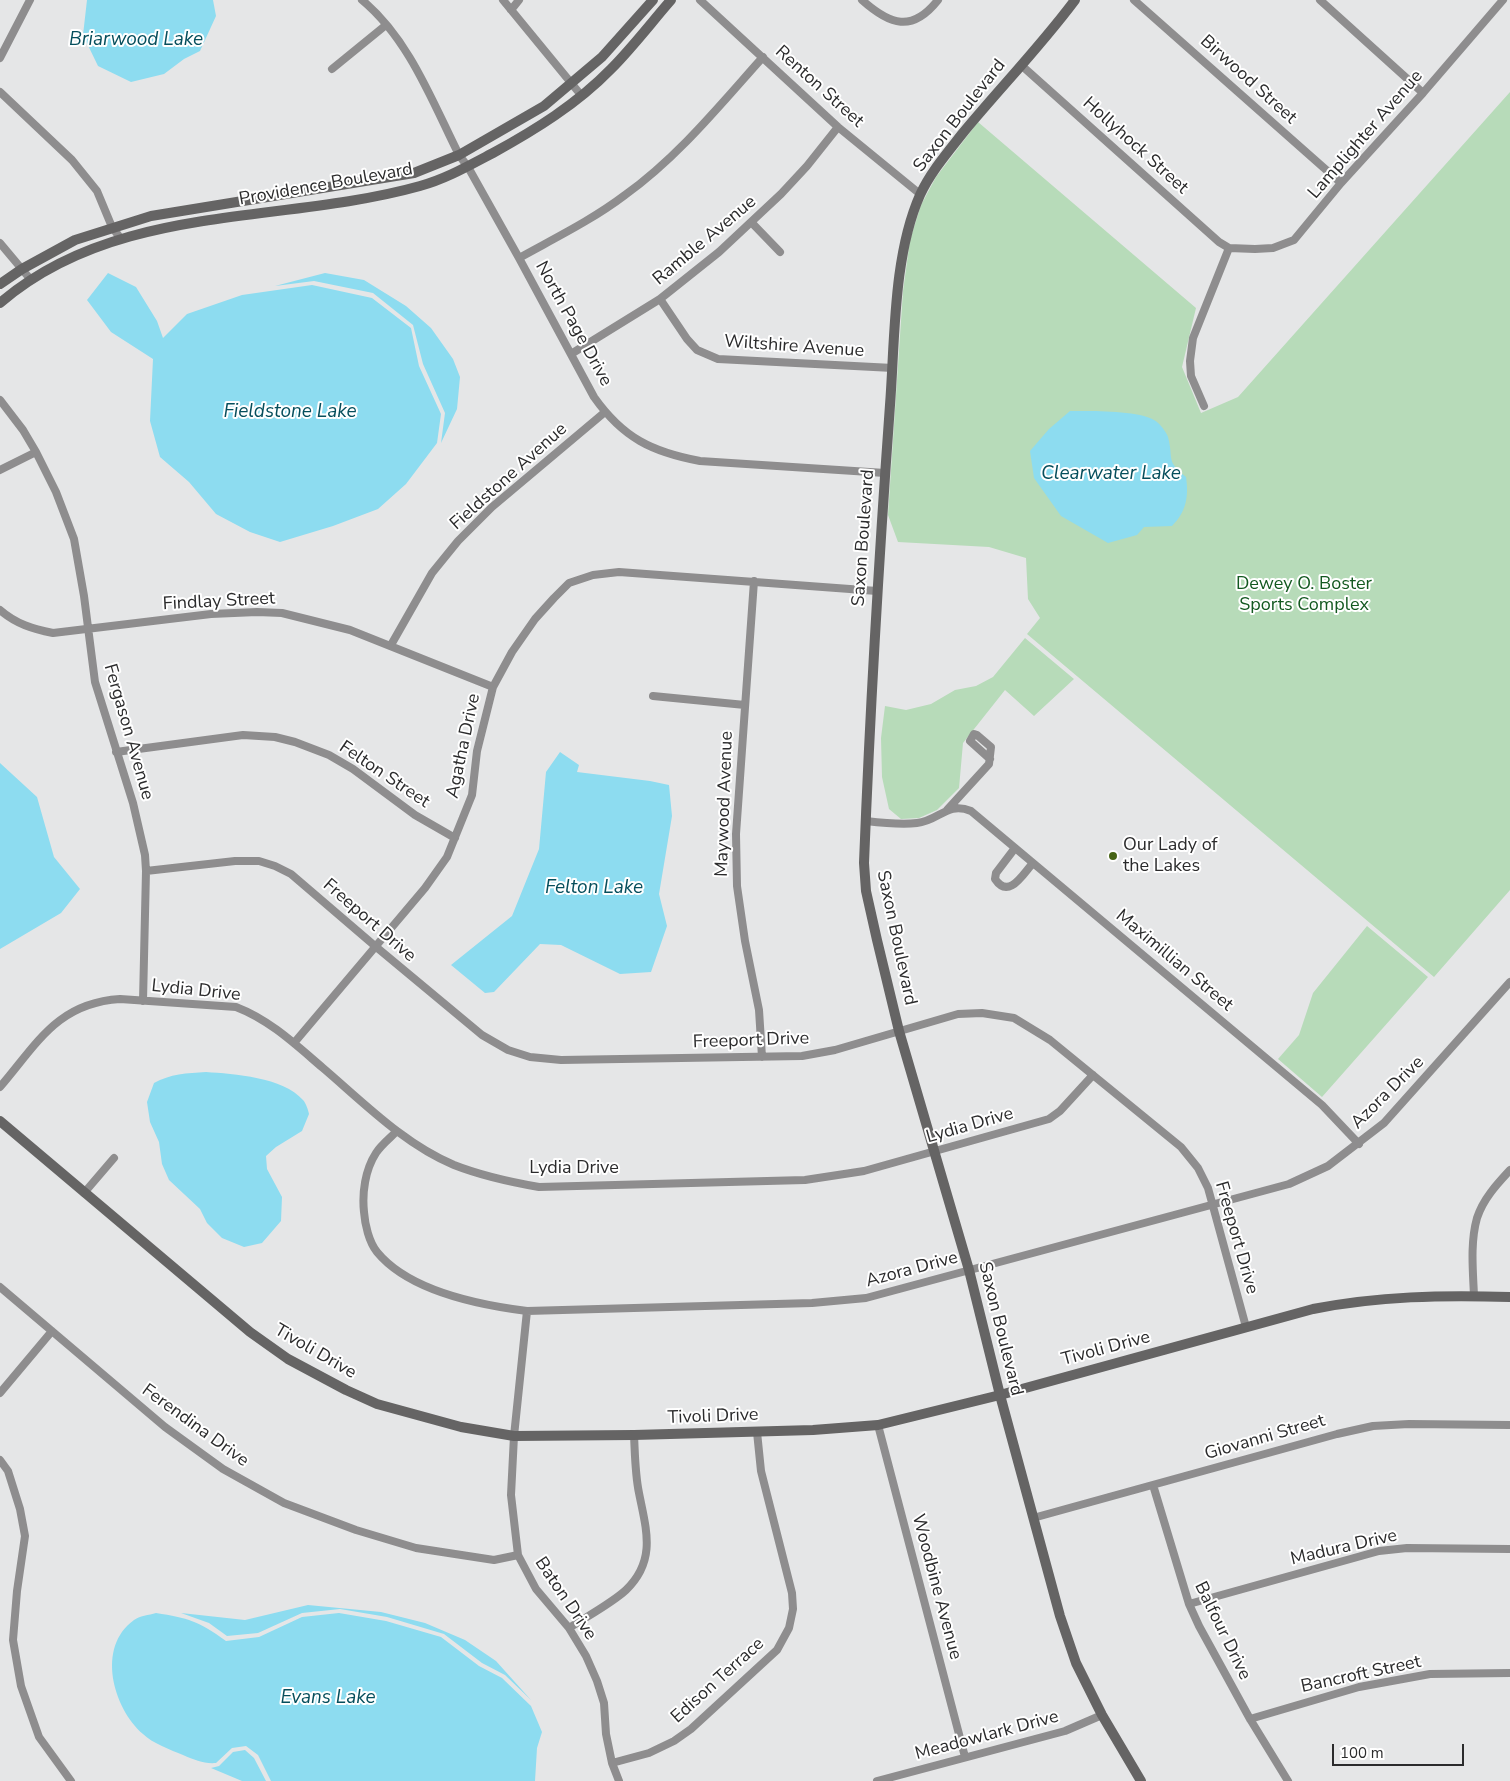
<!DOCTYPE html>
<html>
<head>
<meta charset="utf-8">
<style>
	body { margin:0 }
	#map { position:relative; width:1510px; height:1781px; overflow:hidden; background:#e5e6e7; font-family:"Nunito Sans",sans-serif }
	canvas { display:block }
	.scale { position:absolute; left:1332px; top:1744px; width:132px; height:22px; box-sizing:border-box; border:2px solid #2b2b2c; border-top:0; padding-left:6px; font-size:15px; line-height:18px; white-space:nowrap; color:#2b2b2c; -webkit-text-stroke:4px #fff; paint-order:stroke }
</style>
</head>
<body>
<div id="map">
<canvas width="1510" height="1781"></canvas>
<div class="scale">100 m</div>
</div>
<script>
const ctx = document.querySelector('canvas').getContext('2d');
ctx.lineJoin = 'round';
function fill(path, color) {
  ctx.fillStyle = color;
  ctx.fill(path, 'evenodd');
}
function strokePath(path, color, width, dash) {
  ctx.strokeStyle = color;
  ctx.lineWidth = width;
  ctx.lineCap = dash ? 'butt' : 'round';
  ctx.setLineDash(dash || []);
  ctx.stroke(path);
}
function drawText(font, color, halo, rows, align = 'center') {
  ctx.font = font + ' "Nunito Sans",sans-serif';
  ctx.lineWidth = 4;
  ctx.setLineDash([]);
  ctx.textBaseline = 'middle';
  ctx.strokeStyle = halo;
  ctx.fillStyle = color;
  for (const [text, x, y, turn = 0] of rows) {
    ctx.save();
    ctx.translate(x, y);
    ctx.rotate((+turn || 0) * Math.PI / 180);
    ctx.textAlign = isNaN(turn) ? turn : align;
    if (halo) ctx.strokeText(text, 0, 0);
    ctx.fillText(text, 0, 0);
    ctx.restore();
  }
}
fill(new Path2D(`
	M1510 92V890L1434 977 1027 634 1040 618 1028 599 1026 558 989 547 898 542 888 515 903 291 910 240 921 205 936 177 978 122 1196 308 1182 367 1201 413 1238 397Z
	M1025 638 1074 679 1034 716 1005 690 963 743 959 788 937 810 919 818 901 819 889 809 882 777 881 738 885 706 906 710 931 704 955 690 976 686 993 677Z
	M1367 926 1428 977 1322 1097 1278 1059 1299 1035 1313 993Z`), '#b7dbb9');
fill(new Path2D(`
	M87 0H213L216 16 200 51 184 59 164 74 131 82 98 66 83 35Z
	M108 273 136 287 157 321 163 338 187 314 242 295 312 285 372 298 411 328 419 366 441 414 437 443 406 484 378 509 333 526 280 542 250 532 216 514 189 482 160 457 150 421 153 359 111 332 87 300Z
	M325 273 364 280 406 306 431 328 453 359 460 377 457 409 441 443 445 413 423 364 413 325 373 293 314 281 275 286Z
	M1070 411C1090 411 1137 410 1154 420 1159 422 1167 433 1168 437 1174 460 1165 460 1186 477 1189 497 1186 512 1172 526L1144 527 1137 535 1108 543 1061 516 1034 478 1030 451 1049 429Z
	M560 752 579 765 577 772 650 781 669 785 672 816 659 894 667 926 651 972 620 974 561 945 540 944 494 992 485 993 451 965 512 916 539 849 546 772Z
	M0 763 37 797 54 857 80 889 61 913 0 949Z
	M206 1072C234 1074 283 1077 303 1100 306 1103 308 1110 309 1114L302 1131 276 1147 266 1156 267 1169 282 1197 281 1221 262 1243 244 1247 222 1238 207 1223 200 1209 169 1180 162 1164 159 1142 150 1122 147 1102 154 1083C170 1074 187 1073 206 1072Z
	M308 1605 381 1612 425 1623 465 1640 496 1661 531 1700 505 1675 482 1663 444 1634 387 1617 340 1609 302 1613 258 1633 227 1636 209 1623 181 1613 245 1620Z
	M156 1613C188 1618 199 1621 226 1641L259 1637 302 1617 339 1613 386 1621 441 1637 479 1666 502 1678 531 1706 542 1732 537 1748 535 1781H271L258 1755 246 1746 232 1748 216 1763C204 1764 195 1760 183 1755 171 1750 152 1743 143 1734 113 1708 96 1647 134 1620 139 1616 149 1615 156 1613Z
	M245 1750 254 1758 266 1781H242L211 1768 219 1766 233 1752Z`), '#8ddcf0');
strokePath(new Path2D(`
	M362 0C409 39 432 101 459 155L468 167 519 258 594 397C623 438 652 452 700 461L885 473
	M503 0 581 95
	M700 0 838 127 920 194
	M862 0C890 25 912 33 938 0
	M1134 0 1341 183
	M1320 0 1423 93
	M511 10 519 0
	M0 58 30 0
	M1021 65 1219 242 1229 248 1255 249 1273 248 1294 240 1341 183 1423 93 1503 0
	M332 69 386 25
	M0 92 72 160 97 191 112 227 121 239
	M752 223 780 252
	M0 243 31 280
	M519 258C555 238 592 220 625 195 678 157 720 105 763 57
	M660 299 687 339 697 350 718 359 893 368
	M571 354 660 299 719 252 781 194 807 166 838 127
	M0 400 23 430 36 452 56 492 74 539 84 596 95 682 133 803 145 855 146 871 143 1001
	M1204 406 1191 376 1190 361 1193 338 1229 248
	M0 470 36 452
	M754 581 736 834 737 886 745 941 759 1010 762 1057
	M0 610C16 624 33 629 53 633L211 614 257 612 282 613 350 630 493 687
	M391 645 432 573 458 541 492 507 605 412
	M653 696 745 705
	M116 752 243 735 275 737 295 742 329 755 353 769 415 815 455 838
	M947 810 989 764 991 747 977 735 974 734 970 741 990 759
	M866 821C883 823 900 825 917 823 939 821 947 801 971 811L1322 1105 1359 1144
	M1015 848 996 873 995 879C1009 900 1023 874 1033 863
	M146 871 235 861H259L275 866 291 874 375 946 482 1035 508 1050 530 1057 561 1060 802 1056 835 1050 958 1014 982 1013 1014 1018 1050 1040 1181 1147 1198 1168 1208 1188 1246 1327
	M294 1043 425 888 447 857 472 795 477 751 493 687 512 652 535 619 554 598 569 583 593 575 619 572 877 591
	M0 1087C37 1044 57 1003 120 999L236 1007C270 1020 296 1045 323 1068 364 1103 404 1144 454 1165 482 1176 510 1182 539 1187L805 1180 864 1171 1049 1119 1060 1111 1093 1075
	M397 1131C390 1138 381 1145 376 1153 365 1170 362 1193 364 1212 365 1225 369 1242 377 1252 409 1291 479 1305 527 1311L812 1303 866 1298 1289 1184 1328 1166 1384 1123 1510 982
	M84 1193 114 1158
	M0 1287 165 1427 223 1469 284 1503 356 1530 416 1548 494 1560 518 1555
	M1474 1296C1473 1271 1470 1243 1477 1218 1483 1199 1497 1184 1510 1170
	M527 1311 514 1436 511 1495 518 1555 536 1589 569 1628 586 1656 597 1681 604 1703 606 1734 612 1763 619 1781
	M0 1393 52 1331
	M878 1425 965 1757
	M0 1460 8 1471 20 1509 25 1536 17 1591 13 1640 21 1686 39 1737 71 1781
	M1153 1485 1189 1604 1199 1626 1250 1719 1288 1781
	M1033 1518 1337 1434 1373 1426 1409 1424 1510 1425
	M1189 1604 1379 1551 1407 1548 1510 1549
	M569 1628C586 1617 612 1603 626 1590 657 1560 646 1529 639 1493 635 1474 635 1454 634 1435
	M1250 1719 1359 1687 1430 1674 1510 1673
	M612 1763 649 1753 674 1741 691 1729 777 1650 789 1628 793 1609 792 1593 761 1471 757 1432
	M877 1781 1065 1731 1102 1715`), '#8e8d8e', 8);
strokePath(new Path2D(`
	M1075 0C1040 47 999 89 962 134 947 153 930 173 920 195 893 256 895 339 890 405 879 557 870 710 864 863L866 891 877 940 899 1031 969 1270 1000 1395 1060 1616 1076 1663 1102 1715 1141 1781
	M0 284 22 269 75 240 151 216 414 173 459 155 544 106 602 57 653 0
	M0 303C117 202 281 225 420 186 446 179 470 165 493 153 535 130 577 104 611 69 632 48 651 23 671 0
	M0 1121 250 1332 288 1359 346 1390 377 1404 461 1427 514 1436 634 1435 813 1430 878 1425 1000 1395 1313 1309C1379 1296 1442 1295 1510 1297`), '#656464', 10);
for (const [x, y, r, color] of [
	[1113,856,5,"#476416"]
]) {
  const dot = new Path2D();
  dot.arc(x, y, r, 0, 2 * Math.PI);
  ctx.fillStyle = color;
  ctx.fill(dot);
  strokePath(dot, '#fff', 2);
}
drawText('18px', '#2b2b2c', '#fff', [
	["Birwood Street",1248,80,42],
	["Renton Street",819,87,42],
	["Saxon Boulevard",960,116,-52],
	["Lamplighter Avenue",1366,135,-49],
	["Hollyhock Street",1135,146,42],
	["Providence Boulevard",326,185,-10],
	["Ramble Avenue",705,241,-40],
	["North Page Drive",573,324,61],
	["Wiltshire Avenue",794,347,4],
	["Fieldstone Avenue",509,477,-42],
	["Saxon Boulevard",864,538,-86],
	["Findlay Street",219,602,-3],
	["Fergason Avenue",128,732,74],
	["Agatha Drive",464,746,-78],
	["Felton Street",384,775,34],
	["Maywood Avenue",725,804,-88],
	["Freeport Drive",369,921,41],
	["Saxon Boulevard",896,938,78],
	["Maximillian Street",1174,961,40],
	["Lydia Drive",196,991,6],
	["Freeport Drive",751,1041,-2],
	["Azora Drive",1388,1093,-45],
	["Lydia Drive",970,1126,-16],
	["Lydia Drive",574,1169],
	["Freeport Drive",1236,1238,74],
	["Azora Drive",912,1270,-15],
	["Saxon Boulevard",1000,1329,76],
	["Tivoli Drive",1106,1349,-15],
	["Tivoli Drive",315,1352,30],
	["Tivoli Drive",713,1417,-2],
	["Ferendina Drive",195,1426,36],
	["Giovanni Street",1265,1438,-16],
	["Madura Drive",1344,1548,-13],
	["Woodbine Avenue",936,1587,75],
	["Baton Drive",565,1599,56],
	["Balfour Drive",1222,1631,64],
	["Bancroft Street",1361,1675,-12],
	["Edison Terrace",718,1681,-42],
	["Meadowlark Drive",987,1736,-15]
]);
drawText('18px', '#135920', '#fff', [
	["Dewey O. Boster",1304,585],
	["Sports Complex",1304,606]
]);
drawText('18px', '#2b2b2c', '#fff', [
	["Our Lady of",1123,846],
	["the Lakes",1123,867]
], 'left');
drawText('italic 19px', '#054e5c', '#fff', [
	["Briarwood Lake",136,40],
	["Fieldstone Lake",290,412],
	["Clearwater Lake",1111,474],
	["Felton Lake",594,888],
	["Evans Lake",328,1698]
]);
</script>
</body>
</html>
